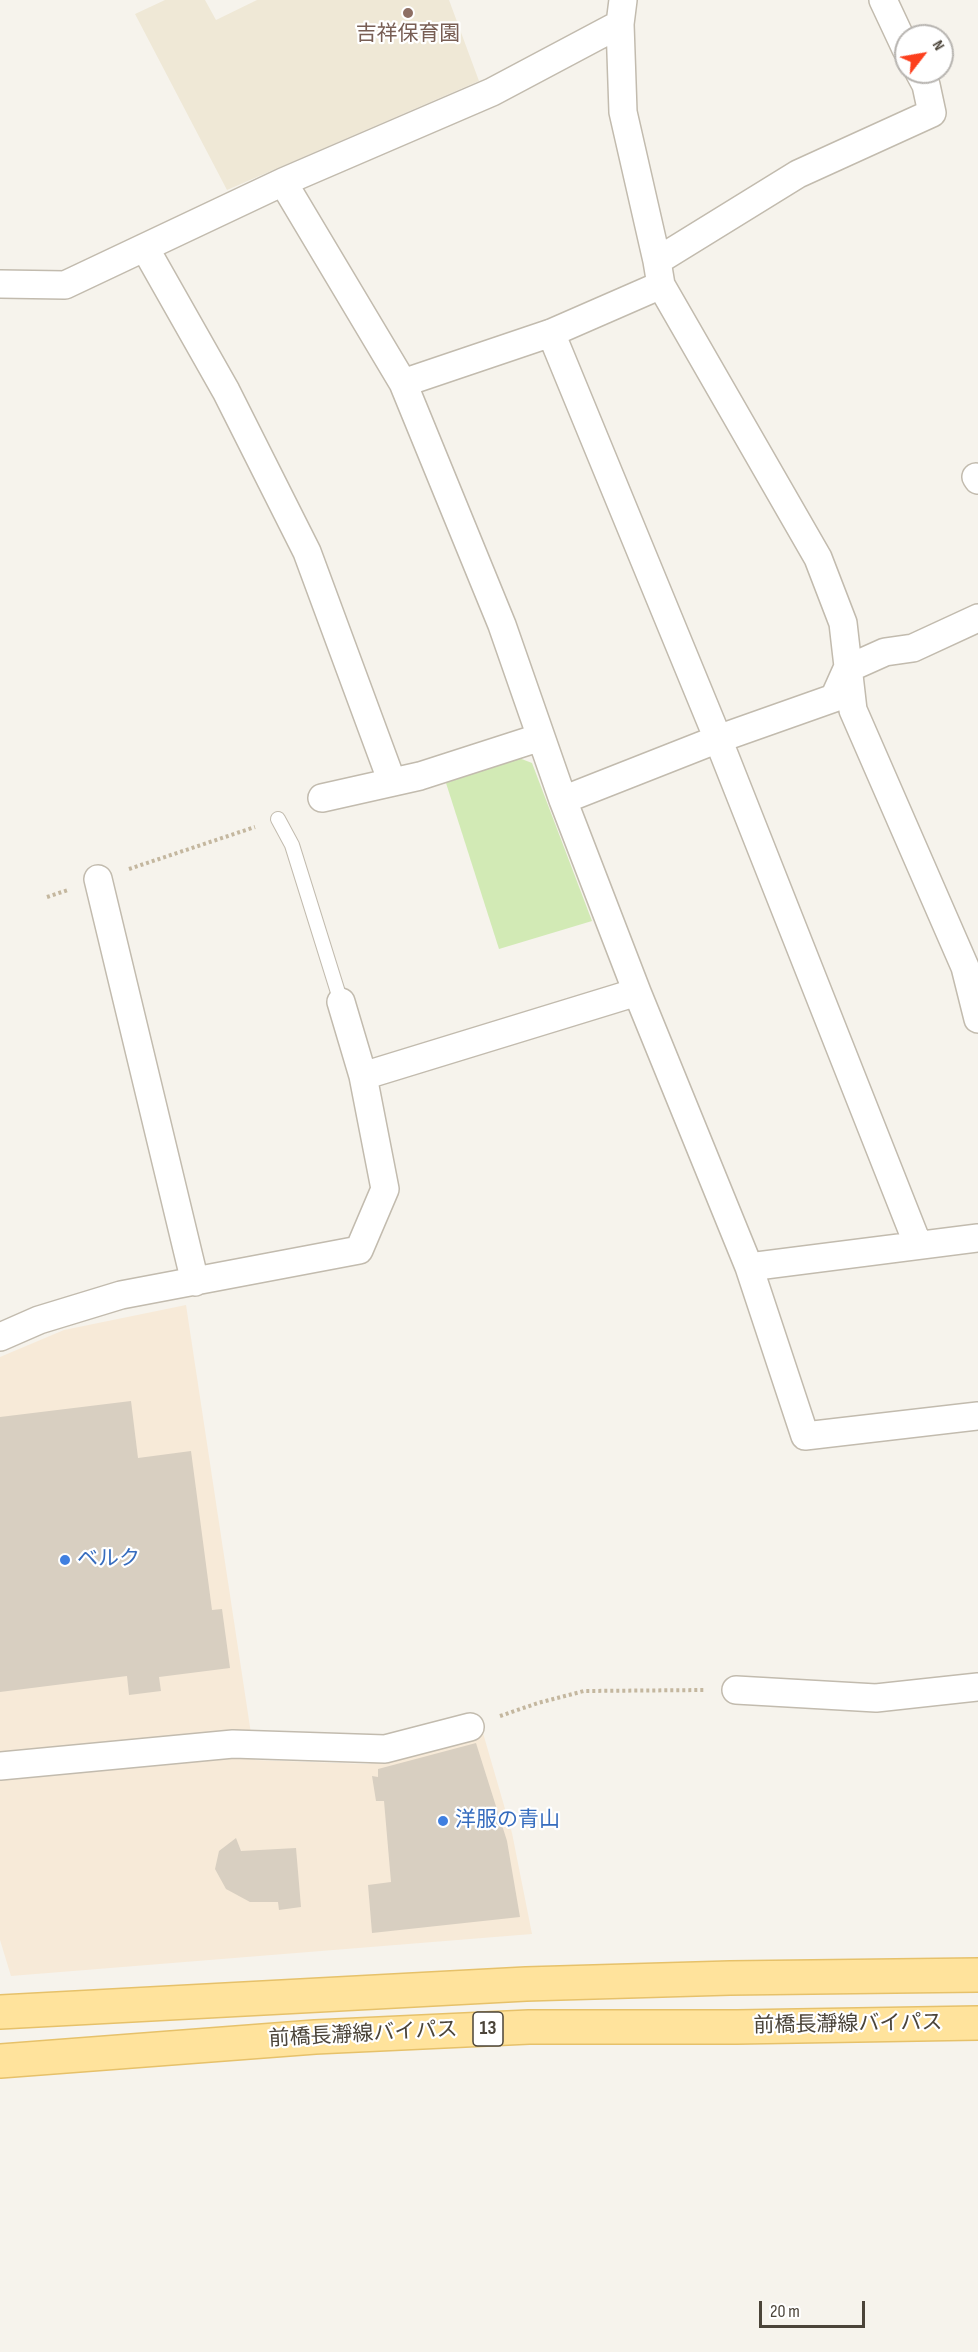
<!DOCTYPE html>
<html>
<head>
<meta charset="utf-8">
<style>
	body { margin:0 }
	#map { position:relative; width:978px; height:2352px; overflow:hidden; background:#f6f3ec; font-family:"Sofia Sans Condensed",sans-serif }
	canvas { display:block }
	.north { position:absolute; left:894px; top:24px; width:60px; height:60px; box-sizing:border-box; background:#fff; border:2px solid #b7b4b0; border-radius:50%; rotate:59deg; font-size:16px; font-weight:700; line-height:24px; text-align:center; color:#4b4439 }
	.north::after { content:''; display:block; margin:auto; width:21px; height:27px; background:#fc3f1d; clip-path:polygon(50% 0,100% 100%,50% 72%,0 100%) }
	.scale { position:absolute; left:759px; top:2301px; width:106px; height:27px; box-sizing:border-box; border:3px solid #4b4439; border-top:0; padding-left:8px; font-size:18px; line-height:21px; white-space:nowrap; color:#4b4439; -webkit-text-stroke:4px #fff; paint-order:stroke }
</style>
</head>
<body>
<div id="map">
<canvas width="978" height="2352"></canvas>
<div class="north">N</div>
<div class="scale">20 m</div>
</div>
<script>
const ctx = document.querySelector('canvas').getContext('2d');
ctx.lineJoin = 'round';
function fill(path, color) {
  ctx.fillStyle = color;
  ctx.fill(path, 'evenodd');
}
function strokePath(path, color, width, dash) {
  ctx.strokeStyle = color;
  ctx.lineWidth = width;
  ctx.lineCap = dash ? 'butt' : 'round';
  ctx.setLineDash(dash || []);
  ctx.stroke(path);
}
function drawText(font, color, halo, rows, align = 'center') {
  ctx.font = font + ' "Sofia Sans Condensed","Noto Sans JP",sans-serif';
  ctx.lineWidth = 4.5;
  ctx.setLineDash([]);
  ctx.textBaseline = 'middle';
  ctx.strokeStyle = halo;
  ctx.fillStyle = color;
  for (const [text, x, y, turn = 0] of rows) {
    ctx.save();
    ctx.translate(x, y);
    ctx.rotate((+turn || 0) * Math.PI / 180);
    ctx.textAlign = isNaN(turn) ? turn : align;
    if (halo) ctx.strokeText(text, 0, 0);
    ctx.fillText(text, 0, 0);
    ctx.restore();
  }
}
fill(new Path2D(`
	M186 1305 255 1760 368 1764 483 1733 512 1833 532 1934 11 1976 0 1940V1357L64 1330Z`), '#f7ead8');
fill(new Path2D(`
	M165 0H205L216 20 257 0H449L479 81 227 190 135 14Z`), '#efe8d6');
fill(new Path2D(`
	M519 758 532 763 592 921 499 949 446 783Z`), '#d2eab5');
fill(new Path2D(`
	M131 1401 138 1458 191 1451 212 1610 222 1609 230 1668 159 1677 161 1691 129 1695 127 1676 0 1692V1417Z
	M476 1743 507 1841 520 1917 372 1933 368 1885 391 1882 384 1801H376L372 1776 378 1777V1769Z
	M236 1838 241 1851 296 1848 301 1907 279 1910 278 1902H250L226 1889 215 1869 219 1851Z`), '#d8cfc1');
const lane = new Path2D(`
	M278 819 292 845 341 1002`);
const street = new Path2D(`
	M623 0 620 24 623 112 657 261 661 285 818 558 843 623 853 710 965 967 978 1019
	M883 0 906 49
	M283 182 492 92 620 24
	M145 248 226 391 307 552 392 782
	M657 261 798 174 932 113 926 85 919 72
	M0 284 65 285 283 182 403 383 502 625 563 800 637 992 749 1267 805 1436 978 1416
	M551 333 718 739 918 1245
	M403 383 551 333 661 285
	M976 477 978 480
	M322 798 420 776 541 737
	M563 800 718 739 834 698 847 669 885 652 913 648 978 618
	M98 879 195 1282
	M341 1002 363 1076
	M749 1267 978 1238
	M0 1337 39 1320 121 1295 359 1250 385 1189 363 1076 637 992
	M736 1690 876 1698 978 1687
	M0 1766 233 1744 385 1749 470 1727`);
const primary = new Path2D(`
	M0 2012 526 1984 730 1978 978 1975
	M0 2061 315 2037 529 2027H737L978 2023`);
strokePath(lane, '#c2bbae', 16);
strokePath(street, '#c2bbae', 30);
strokePath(primary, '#e6c16a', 36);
strokePath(new Path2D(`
	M129 869 255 827
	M47 897 68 890
	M500 1716 538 1703 584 1691 705 1690`), '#c4b79f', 4, [3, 3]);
strokePath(lane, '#fff', 14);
strokePath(street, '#fff', 27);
strokePath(primary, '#ffe39c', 33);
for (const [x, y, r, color] of [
	[408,13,6,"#8d6e63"],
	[65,1560,6,"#3f7fe0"],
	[443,1821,6,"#3f7fe0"]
]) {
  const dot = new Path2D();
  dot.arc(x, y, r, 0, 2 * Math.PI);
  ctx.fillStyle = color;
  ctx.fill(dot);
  strokePath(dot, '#fff', 2);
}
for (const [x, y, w] of [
	[488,2029,30]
]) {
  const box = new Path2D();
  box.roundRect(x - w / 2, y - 17, w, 34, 4.5);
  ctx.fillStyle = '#fff';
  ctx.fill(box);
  strokePath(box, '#4b4439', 1.5);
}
drawText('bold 20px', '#4b4439', null, [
	["13",488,2029]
]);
drawText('21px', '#785e54', '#fff', [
	["吉祥保育園",408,35]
]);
drawText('21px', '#366cbe', '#fff', [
	["ベルク",77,1560],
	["洋服の青山",455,1821]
], 'left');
drawText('21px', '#4b4439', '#fff', [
	["前橋長瀞線バイパス",848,2025,-1],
	["前橋長瀞線バイパス",363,2035,-3]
]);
</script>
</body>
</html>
